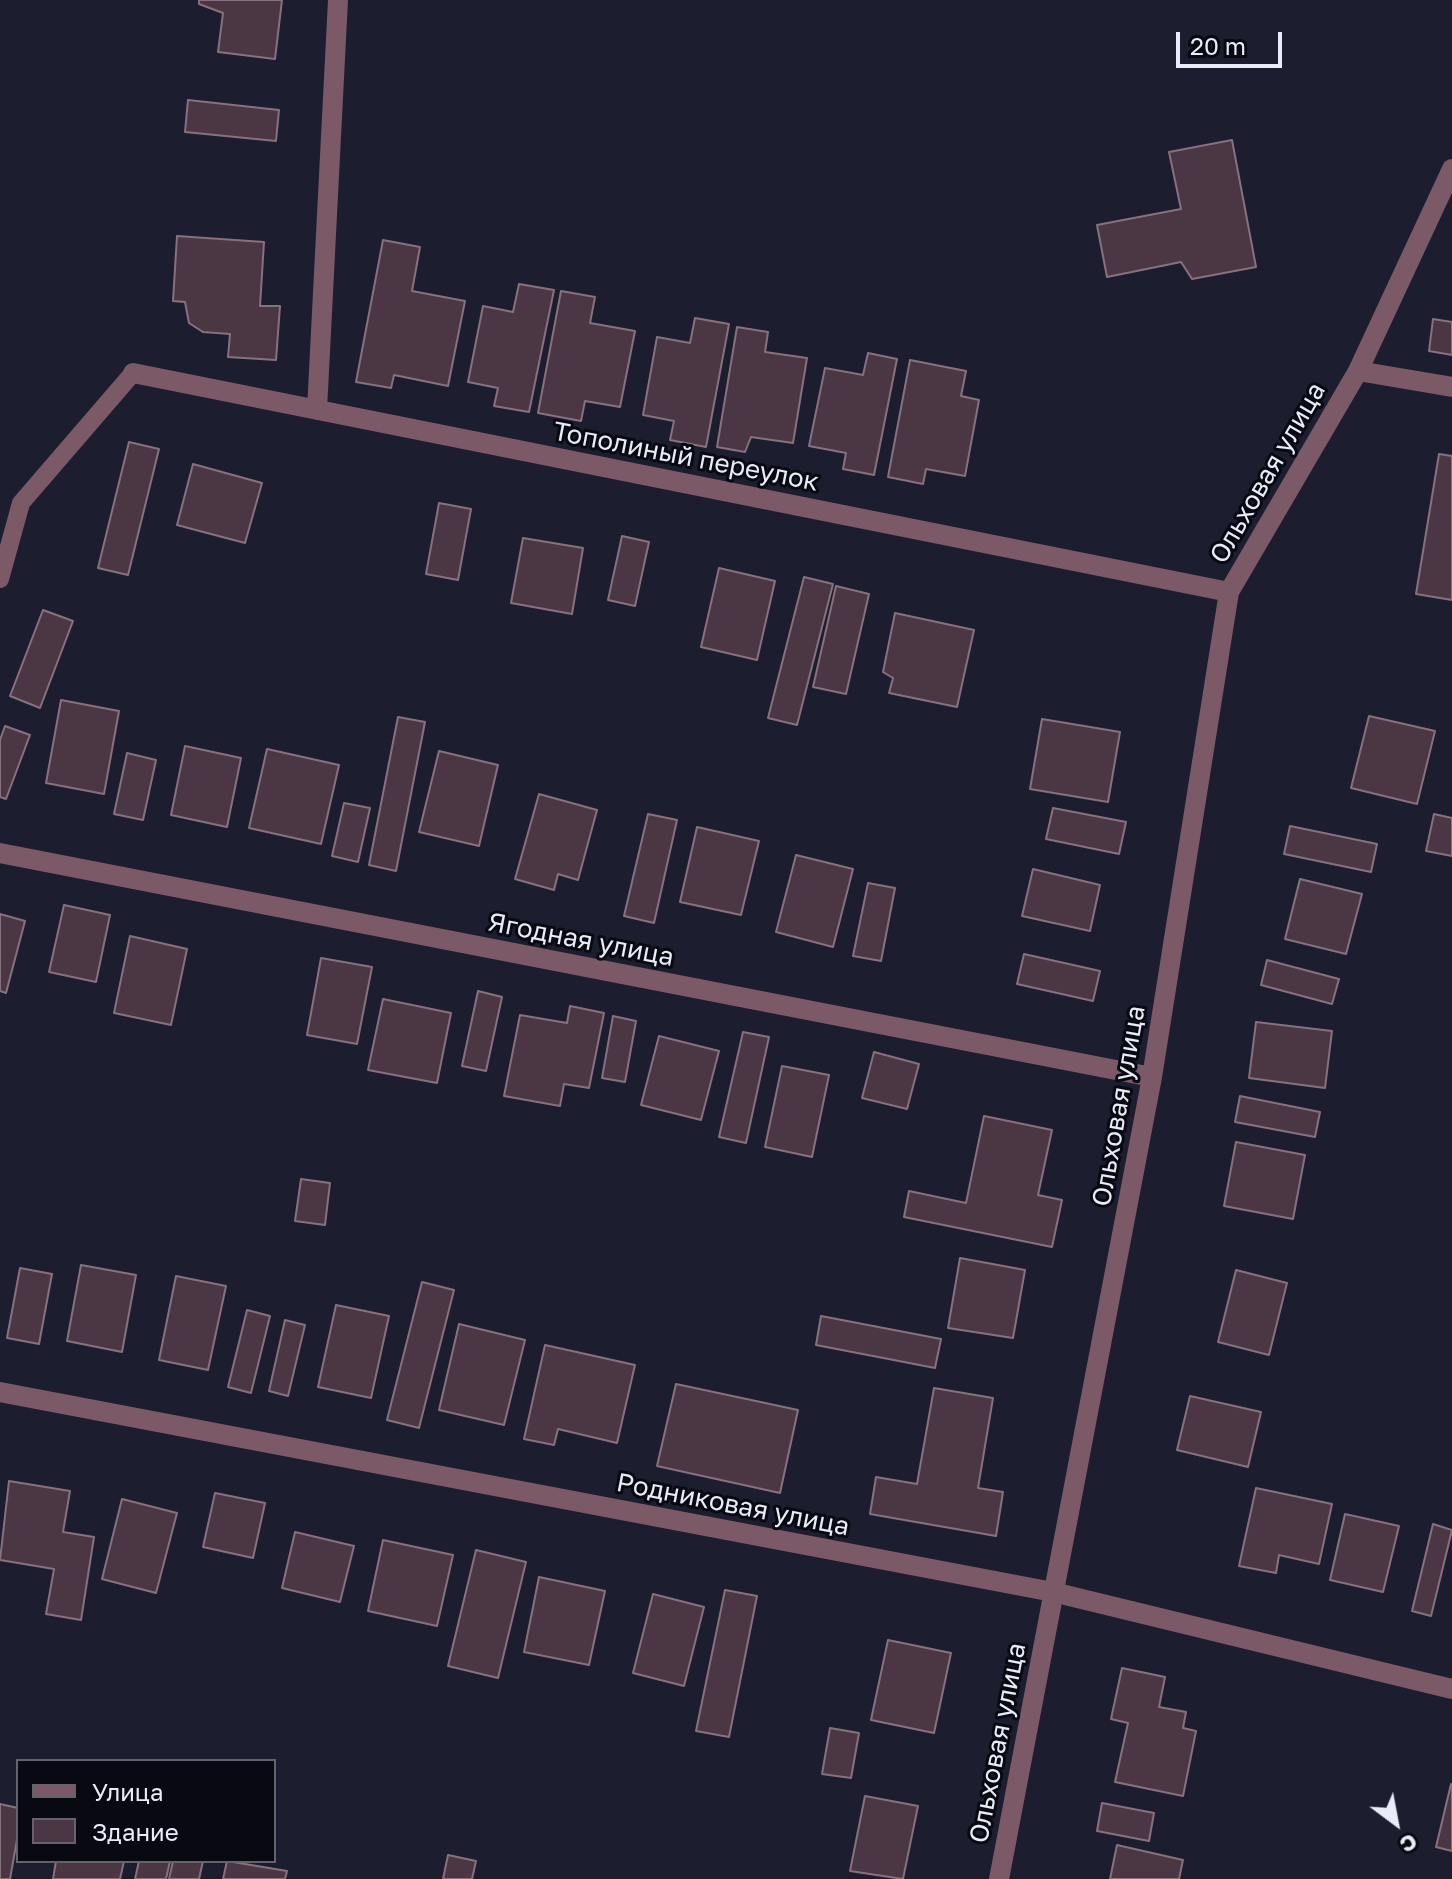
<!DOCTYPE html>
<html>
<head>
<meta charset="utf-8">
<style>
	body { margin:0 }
	#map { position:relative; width:1452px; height:1879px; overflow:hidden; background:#1c1e30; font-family:"Golos Text",sans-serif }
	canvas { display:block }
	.legend { position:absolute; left:16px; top:1759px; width:260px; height:104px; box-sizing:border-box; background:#080911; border:2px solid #62636d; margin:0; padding:10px 14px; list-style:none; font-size:24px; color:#e8ebf8 }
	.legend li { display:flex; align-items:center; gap:16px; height:40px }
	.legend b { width:40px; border:2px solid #62636d }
	.north { position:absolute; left:1356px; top:1783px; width:80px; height:80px; -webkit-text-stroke:6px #080911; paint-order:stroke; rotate:148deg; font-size:22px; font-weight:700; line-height:32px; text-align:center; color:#e8ebf8 }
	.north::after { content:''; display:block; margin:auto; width:28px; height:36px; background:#e8ebf8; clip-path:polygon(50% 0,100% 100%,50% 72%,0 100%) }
	.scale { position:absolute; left:1176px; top:32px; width:106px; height:36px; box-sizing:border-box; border:4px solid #e8ebf8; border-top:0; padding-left:10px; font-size:24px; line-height:28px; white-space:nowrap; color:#e8ebf8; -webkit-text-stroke:6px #080911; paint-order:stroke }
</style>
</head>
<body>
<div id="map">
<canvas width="1452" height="1879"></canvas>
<ul class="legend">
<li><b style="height:10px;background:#7c5966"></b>Улица</li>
<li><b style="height:22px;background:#4b3643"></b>Здание</li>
</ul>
<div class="north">С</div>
<div class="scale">20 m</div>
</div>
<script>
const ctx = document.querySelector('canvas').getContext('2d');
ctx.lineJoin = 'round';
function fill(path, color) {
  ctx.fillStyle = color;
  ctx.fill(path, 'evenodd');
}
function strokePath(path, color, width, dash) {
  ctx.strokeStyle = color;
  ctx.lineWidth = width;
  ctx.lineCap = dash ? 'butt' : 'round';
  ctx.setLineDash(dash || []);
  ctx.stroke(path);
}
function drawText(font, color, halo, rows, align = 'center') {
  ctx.font = font + ' "Golos Text",sans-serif';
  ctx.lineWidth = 6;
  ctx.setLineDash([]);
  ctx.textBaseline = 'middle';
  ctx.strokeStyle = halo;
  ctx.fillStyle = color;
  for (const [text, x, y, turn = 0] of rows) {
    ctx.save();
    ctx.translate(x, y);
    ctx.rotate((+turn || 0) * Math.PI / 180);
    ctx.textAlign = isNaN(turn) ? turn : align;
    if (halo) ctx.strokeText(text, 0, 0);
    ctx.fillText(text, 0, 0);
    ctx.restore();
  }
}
const building = new Path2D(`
	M199 0H282L275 59 218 52 223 13 199 4Z
	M188 100 279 110 276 141 185 132Z
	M1232 140 1256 267 1192 279 1181 262 1107 277 1097 225 1181 209 1169 152Z
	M177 236 264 242 260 306H280L276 360 228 357 230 334 203 332 189 323 185 302 173 301Z
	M383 240 420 247 412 291 465 301 448 386 394 375 391 388 356 382Z
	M519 284 554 290 529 412 494 406 498 388 468 382 483 306 513 312Z
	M561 291 595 297 590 323 635 331 620 407 585 401 581 421 538 413Z
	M695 318 729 324 706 447 670 440 674 421 643 415 657 337 690 343Z
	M1433 319 1452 322V355L1429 351Z
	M737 327 768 332 765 352 807 358 793 443 751 437 745 452 717 447Z
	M868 353 897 359 874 475 843 469 846 453 809 446 825 368 863 375Z
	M910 360 966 371 961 396 979 400 965 476 926 469 923 484 888 477Z
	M129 442 159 449 128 575 98 568Z
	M1439 454 1452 456V600L1416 594Z
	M193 464 262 483 245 543 177 525Z
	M439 503 471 509 458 580 426 574Z
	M622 536 649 542 635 606 608 600Z
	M523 538 583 548 572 614 511 603Z
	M719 568 775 581 757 660 701 647Z
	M804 577 833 584 797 725 768 718Z
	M836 586 869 594 846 694 813 687Z
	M43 610 73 621 40 708 10 696Z
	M895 613 974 630 957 707 889 693 893 678 883 672Z
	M61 700 119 711 104 794 46 783Z
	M1369 716 1435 731 1417 804 1351 788Z
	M398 717 425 722 396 871 369 865Z
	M1042 719 1120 732 1108 802 1030 789Z
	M5 726 30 735 6 799 0 797V740Z
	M185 746 241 758 227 827 171 815Z
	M267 749 339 765 321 844 249 828Z
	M439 751 498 765 479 846 419 832Z
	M127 753 156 760 143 820 114 814Z
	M539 794 597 810 578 880 558 874 554 890 515 879Z
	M344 803 370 808 358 862 332 856Z
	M1053 808 1126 822 1119 854 1046 839Z
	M648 814 677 820 654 923 624 916Z
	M1434 814 1452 818V856L1426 851Z
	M1290 826 1377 844 1371 872 1284 854Z
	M697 827 759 841 741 915 680 902Z
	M796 855 853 869 833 947 776 932Z
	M1033 869 1100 885 1090 931 1022 916Z
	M1300 879 1362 894 1346 954 1285 939Z
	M868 883 895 888 881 961 853 956Z
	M64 905 110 915 96 982 49 972Z
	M0 914 25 921 6 993 0 991Z
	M130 936 187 949 171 1025 114 1013Z
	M1024 954 1100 971 1093 1001 1017 984Z
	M321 958 372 967 357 1044 307 1035Z
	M1267 960 1339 979 1332 1004 1261 985Z
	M478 991 502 997 486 1071 462 1066Z
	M383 999 451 1013 437 1083 368 1070Z
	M570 1006 604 1013 589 1088 564 1084 560 1106 504 1096 520 1015 567 1023Z
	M613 1016 636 1021 625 1082 602 1078Z
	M1256 1022 1332 1031 1325 1088 1249 1078Z
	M743 1032 769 1037 746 1143 719 1137Z
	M659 1036 719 1051 701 1120 641 1105Z
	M874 1052 919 1064 907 1109 862 1098Z
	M782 1066 829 1075 812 1157 765 1147Z
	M1240 1096 1320 1112 1315 1137 1235 1122Z
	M984 1116 1052 1130 1038 1195 1062 1200 1052 1247 904 1217 909 1191 966 1203Z
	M1236 1142 1305 1155 1293 1219 1224 1206Z
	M301 1179 330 1183 325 1225 295 1221Z
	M960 1258 1025 1270 1013 1338 948 1328Z
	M81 1265 136 1275 122 1352 67 1341Z
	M20 1268 52 1274 39 1344 7 1338Z
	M1236 1270 1287 1283 1269 1355 1218 1342Z
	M176 1276 226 1286 208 1370 159 1360Z
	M422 1282 454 1290 419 1428 387 1420Z
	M336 1305 389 1316 371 1398 318 1387Z
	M247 1310 270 1316 251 1393 228 1387Z
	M821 1316 941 1339 935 1368 816 1345Z
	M285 1320 305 1325 288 1396 269 1391Z
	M459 1324 525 1340 504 1425 439 1410Z
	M545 1345 635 1365 617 1443 558 1429 554 1445 524 1439Z
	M676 1384 798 1410 780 1493 657 1466Z
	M934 1388 993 1398 978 1488 1003 1492 996 1536 870 1514 876 1477 917 1484Z
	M1190 1396 1261 1412 1248 1467 1177 1450Z
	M9 1481 70 1491 63 1532 94 1537 81 1620 46 1614 54 1569 0 1560Z
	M1256 1488 1332 1504 1319 1564 1279 1555 1276 1573 1239 1566Z
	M215 1493 265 1503 253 1558 203 1547Z
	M122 1499 177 1513 156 1593 102 1579Z
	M1345 1514 1399 1526 1383 1592 1330 1580Z
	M1433 1524 1452 1530 1431 1616 1412 1611Z
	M295 1532 354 1546 340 1602 282 1588Z
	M383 1540 453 1555 437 1626 368 1611Z
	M476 1550 526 1562 498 1678 448 1666Z
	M539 1577 605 1591 589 1665 524 1652Z
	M725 1590 757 1596 729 1737 696 1731Z
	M653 1594 704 1607 684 1686 633 1673Z
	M888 1640 951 1653 934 1733 871 1720Z
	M1122 1668 1165 1677 1159 1707 1186 1712 1183 1728 1196 1731 1183 1796 1115 1782 1128 1723 1111 1719Z
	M830 1728 859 1733 851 1778 822 1774Z
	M1451 1784 1452 1785V1851L1436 1847Z
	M865 1796 918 1806 903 1879 850 1871Z
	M1102 1803 1154 1813 1149 1841 1097 1831Z
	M0 1804 18 1808V1834L10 1879H0Z
	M1117 1845 1183 1860 1179 1879H1110Z
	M448 1855 476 1861 472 1879H443Z
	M56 1861H124L120 1879H53Z
	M139 1861H170L166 1879H135Z
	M173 1861H203L199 1879H169Z
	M227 1861 287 1871 285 1879H223Z`);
fill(building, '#4b3643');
strokePath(building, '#88717e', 2);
strokePath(new Path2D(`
	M0 579 21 503 133 373`), '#7c5966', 18);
strokePath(new Path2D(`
	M1358 371 1452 387
	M133 373 1229 592
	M317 410 338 0
	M0 853 1152 1077
	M0 1392 1053 1592 1452 1689
	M999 1879 1152 1077 1229 592 1358 371 1452 169`), '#7c5966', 20);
drawText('26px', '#e8ebf8', '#080911', [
	["Тополиный переулок",686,457,11],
	["Ольховая улица",1268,473,-60],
	["Ягодная улица",581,940,11],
	["Ольховая улица",1119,1106,-80],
	["Родниковая улица",733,1505,11],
	["Ольховая улица",998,1743,-79]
]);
</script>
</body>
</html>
